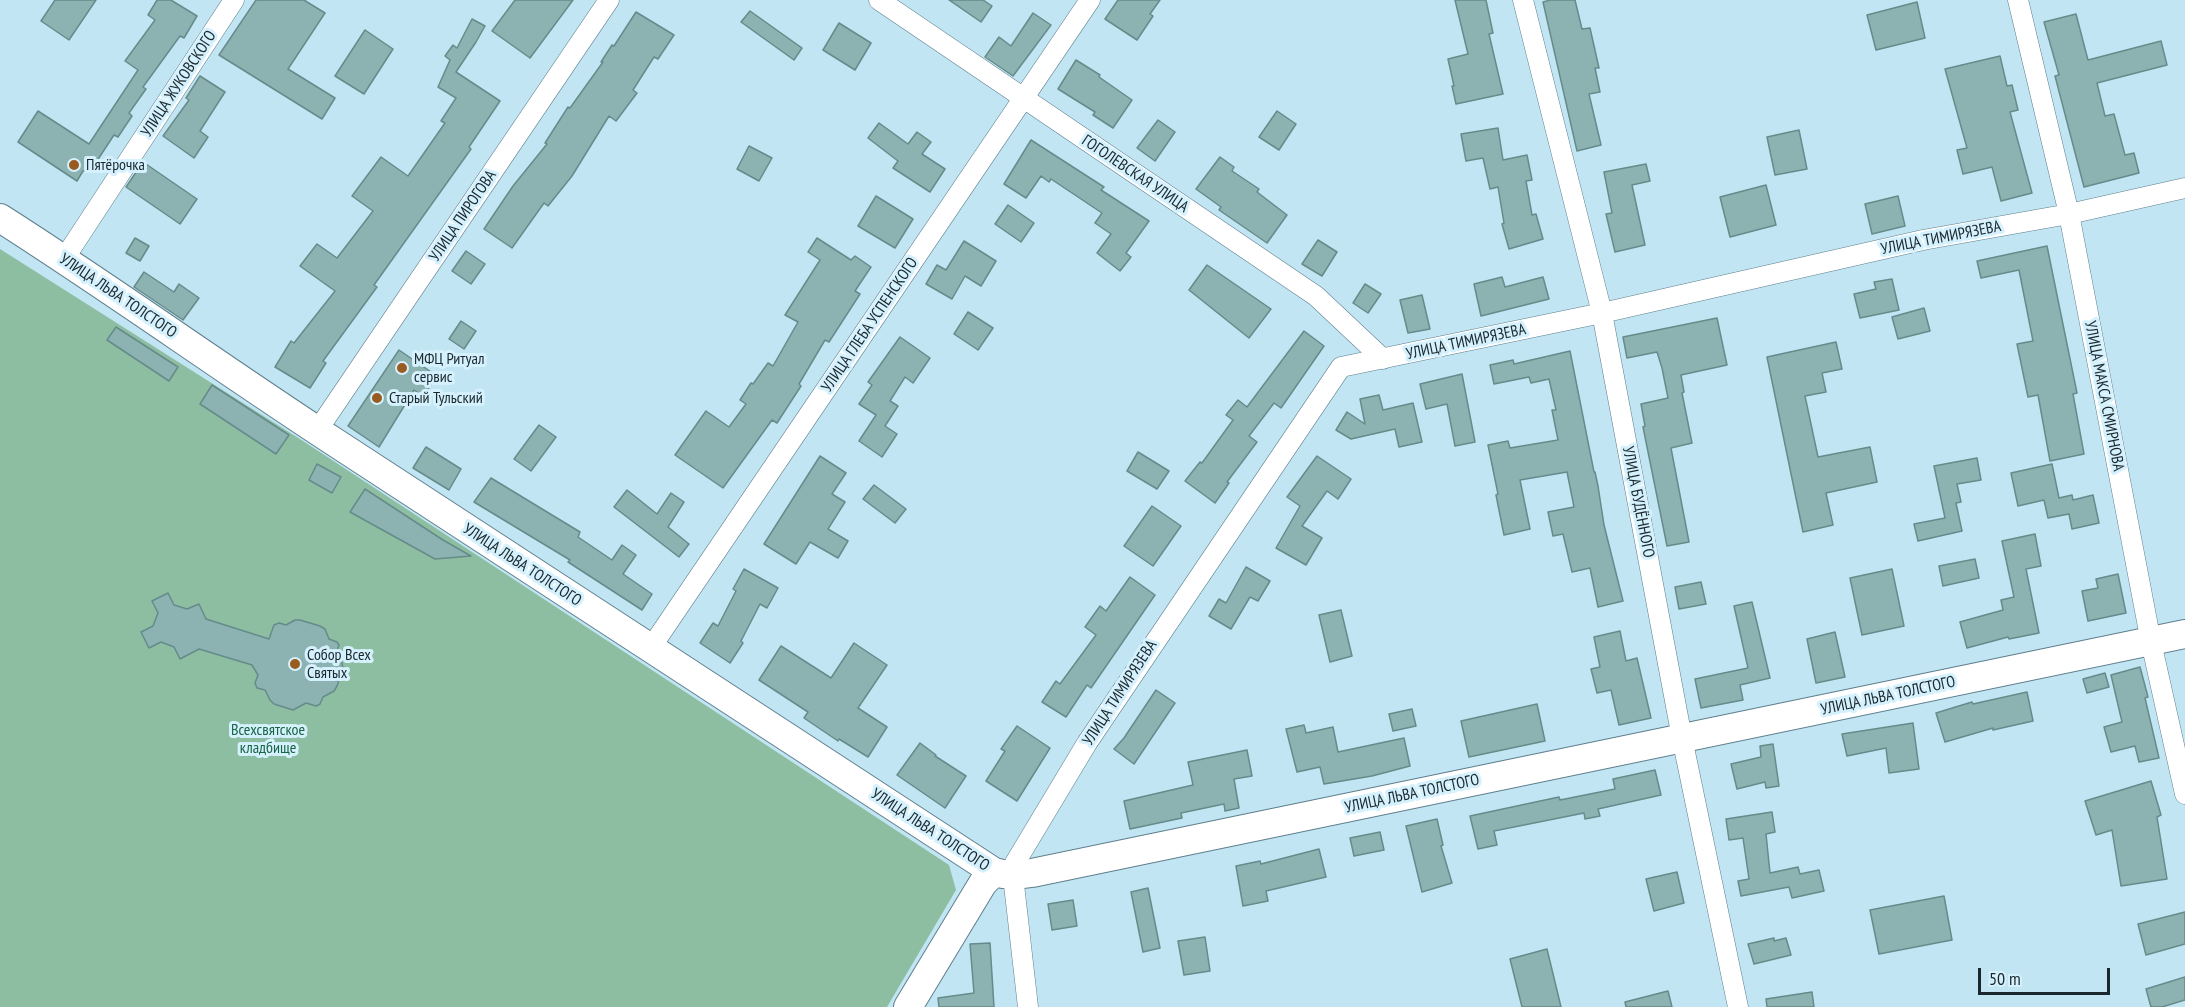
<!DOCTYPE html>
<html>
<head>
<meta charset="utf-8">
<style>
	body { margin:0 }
	#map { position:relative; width:2185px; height:1007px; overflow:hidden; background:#c2e5f4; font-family:"PT Sans Narrow",sans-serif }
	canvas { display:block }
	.scale { position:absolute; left:1978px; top:968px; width:132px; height:27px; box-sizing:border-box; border:3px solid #1a282d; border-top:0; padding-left:8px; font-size:18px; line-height:21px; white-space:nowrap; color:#1a282d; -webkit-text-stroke:4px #d5f1fd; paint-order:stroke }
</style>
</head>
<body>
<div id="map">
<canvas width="2185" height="1007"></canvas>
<div class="scale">50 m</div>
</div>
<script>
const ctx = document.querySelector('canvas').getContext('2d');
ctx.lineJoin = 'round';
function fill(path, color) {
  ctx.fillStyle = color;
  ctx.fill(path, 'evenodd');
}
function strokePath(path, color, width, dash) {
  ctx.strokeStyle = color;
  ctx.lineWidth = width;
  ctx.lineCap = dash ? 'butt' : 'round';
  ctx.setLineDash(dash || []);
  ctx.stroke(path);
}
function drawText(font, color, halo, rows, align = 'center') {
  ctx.font = font + ' "PT Sans Narrow",sans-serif';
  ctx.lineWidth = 6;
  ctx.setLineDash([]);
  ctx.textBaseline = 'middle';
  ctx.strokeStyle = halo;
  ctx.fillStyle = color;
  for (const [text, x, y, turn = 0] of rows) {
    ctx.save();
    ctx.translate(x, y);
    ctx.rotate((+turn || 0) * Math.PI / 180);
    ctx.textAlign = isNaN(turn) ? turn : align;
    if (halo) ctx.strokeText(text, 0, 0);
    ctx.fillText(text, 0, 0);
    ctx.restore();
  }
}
fill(new Path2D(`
	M0 249 303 441 949 865 956 890 887 1007H0Z`), '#8dbea2');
const building = new Path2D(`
	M55 0H96L69 40 41 21Z
	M157 0H171L197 16 184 38 180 36 143 87 146 89 129 113 132 116 118 137 114 135 91 170 83 171 77 181 18 142 38 111 89 144 138 70 125 61 155 20 148 15Z
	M256 0H304L325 13 288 69 335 98 322 119 219 55Z
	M515 0H573L530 58 492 31Z
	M949 0H983L992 6 981 22Z
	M1118 0H1160L1150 14 1153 16 1137 40 1105 19Z
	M1455 0H1486L1493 33 1489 34 1503 94 1456 104 1452 86H1454L1448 59 1468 54Z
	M1550 0H1575L1582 29 1590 28 1599 68H1595L1600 92 1589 94 1601 145 1577 151 1543 2Z
	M1917 2 1925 38 1876 50 1867 15Z
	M750 11 802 48 794 60 741 22Z
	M636 12 674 35 658 59 654 57 633 90 637 93 616 121 609 116 572 176 548 206 544 203 512 248 484 229 513 186 547 144 545 143 568 107 570 108 603 62H601L612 45 614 46Z
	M1033 13 1051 25 1013 76 985 57 999 37 1011 46Z
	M2076 14 2088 60 2161 41 2167 65 2097 83 2105 116 2114 114 2125 155 2134 153 2139 173 2084 187 2055 76 2059 75 2044 22Z
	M472 19 485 26 476 42 456 72 500 101 469 147 471 149 374 285 377 287 323 361 326 363 310 388 275 367 291 341 294 343 335 291 300 266 317 244 337 258 373 211 352 196 381 157 408 176 445 123 441 121 456 98 438 87 450 60 445 56 453 45 457 48Z
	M839 23 871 43 855 70 823 50Z
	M365 30 393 49 364 94 335 76Z
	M2000 56 2007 86 2012 85 2018 110 2010 112 2032 193 2001 201 1992 167 1963 174 1957 150 1967 148 1945 69Z
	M1076 60 1100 75 1099 77 1132 100 1113 128 1093 115 1095 112 1058 89Z
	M200 76 225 92 200 131 208 137 194 158 163 136 189 100 186 98Z
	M1277 111 1296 124 1279 150 1259 137Z
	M1158 120 1175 132 1155 161 1137 148Z
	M879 123 908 144 917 132 931 142 922 154 945 169 930 192 893 168 898 161 868 138Z
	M1498 128 1503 160 1527 155 1532 180 1526 181 1532 215 1536 214 1543 239 1509 249 1502 224 1504 223 1498 187 1490 189 1483 158 1466 161 1461 134Z
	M1799 130 1807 169 1775 175 1767 137Z
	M1031 140 1104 187 1101 190 1149 221 1126 253 1131 257 1120 271 1097 253 1111 234 1095 223 1102 213 1051 179 1049 182 1041 176 1026 198 1004 184Z
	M749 146 772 158 759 181 737 169Z
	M1220 157 1234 167 1232 171 1259 189 1257 192 1287 215 1267 243 1219 210 1221 207 1196 189Z
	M143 162 197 199 180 224 126 187Z
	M1646 164 1650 181 1632 185 1645 245 1615 252 1606 214 1612 213 1604 172Z
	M1766 185 1776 225 1730 237 1720 197Z
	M876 196 913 219 895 248 858 226Z
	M1898 196 1905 226 1872 234 1865 204Z
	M1008 205 1034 223 1021 242 995 224Z
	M135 238 149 246 140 261 126 253Z
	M817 238 851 260 855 256 871 267 855 291 860 294 829 342 825 340 799 384 801 386 777 423 772 420 723 488 675 455 706 411 729 427 746 404 740 400 751 383 753 384 768 363 773 366 798 322 785 315 820 260 808 252Z
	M1318 240 1337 252 1322 276 1302 264Z
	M964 241 996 261 981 286 965 276 952 299 926 284 937 265 946 270Z
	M2047 246 2077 393 2073 394 2084 454 2050 461 2038 395 2028 397 2017 344 2033 341 2019 270 1981 278 1977 261Z
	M466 251 485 264 471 284 452 271Z
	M1207 265 1271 309 1249 338 1189 290Z
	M144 272 174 292 179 284 199 298 183 320 134 287Z
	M1502 277 1505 287 1543 277 1549 299 1481 316 1474 284Z
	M1892 279 1899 310 1860 318 1854 294 1876 289 1874 282Z
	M1365 284 1381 294 1368 313 1353 303Z
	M1422 295 1430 329 1408 333 1400 300Z
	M1924 308 1930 331 1898 339 1892 317Z
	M968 312 993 328 978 350 954 334Z
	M1717 318 1727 365 1681 375 1684 392 1682 393 1692 443 1671 448 1689 542 1667 546 1643 427 1645 426 1641 404 1668 398 1662 368 1657 352 1627 358 1623 337Z
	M461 321 476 331 464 349 449 339Z
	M116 327 178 367 169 381 107 340Z
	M1304 331 1324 346 1281 408 1274 403 1249 436 1257 442 1227 482 1229 483 1215 503 1185 481 1200 462 1202 463 1233 420 1226 415 1238 400 1247 407Z
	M900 337 930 358 913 383 905 377 890 401 898 406 885 426 897 434 882 457 859 441 876 415 859 404 872 385 868 382Z
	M1836 342 1842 369 1822 373 1826 392 1805 396 1818 457 1870 447 1877 482 1826 493 1833 525 1803 532 1767 357Z
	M399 350 437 376 423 396 414 390 379 447 348 426Z
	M1570 351 1594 472H1595L1598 486 1604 525 1623 601 1598 607 1590 568 1572 572 1563 534 1553 536 1548 512 1574 507 1567 472 1520 480 1530 529 1504 535 1496 495 1498 494 1488 445 1508 441 1510 448 1558 440 1552 410H1556L1549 379 1531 383 1529 377 1494 384 1490 365 1513 360 1514 364Z
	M1462 374 1475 442 1455 446 1447 404 1426 409 1420 384Z
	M212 385 289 435 276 454 200 404Z
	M1379 395 1383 410 1413 403 1422 442 1399 447 1395 429 1351 439 1336 430 1347 412 1365 424 1360 399Z
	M539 425 556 437 531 471 514 459Z
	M426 447 461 469 449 490 413 468Z
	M1138 452 1169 471 1157 489 1127 471Z
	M820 456 846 473 832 494 845 502 828 529 848 541 838 558 810 542 796 564 764 544Z
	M1317 456 1351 479 1338 499 1327 491 1302 526 1322 538 1306 565 1276 548 1300 506 1287 497Z
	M1977 458 1981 480 1957 484 1961 502 1956 503 1962 531 1918 541 1914 524 1945 518 1934 466Z
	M317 464 341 477 332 493 309 480Z
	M2052 464 2059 498 2072 495 2073 500 2093 495 2099 523 2072 529 2069 514 2048 518 2044 500 2018 506 2011 473Z
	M491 478 580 532 578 537 612 560 622 545 636 555 623 574 652 594 642 610 568 562 570 560 474 502Z
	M874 485 906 509 895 523 863 499Z
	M365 489 443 540 471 556 435 559 350 512Z
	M627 490 657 514 671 493 684 502 668 527 689 544 679 557 614 507Z
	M1152 506 1181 526 1153 566 1124 546Z
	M2035 534 2041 566 2026 569 2039 633 2009 639 2008 637 1967 648 1960 622 2003 610 2001 600 2014 597 2002 541Z
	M1975 559 1979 578 1943 586 1939 566Z
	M1246 567 1270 581 1258 601 1250 597 1231 629 1209 616 1219 599 1226 603Z
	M744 569 778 588 767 608 760 604 741 641 743 643 730 663 700 643 713 623 718 626 736 591 733 589Z
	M1892 569 1904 626 1862 635 1850 578Z
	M2118 574 2126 613 2088 621 2082 591 2098 588 2096 579Z
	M1130 577 1155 595 1091 688 1087 685 1066 717 1042 702 1056 681 1060 684 1096 635 1085 627 1100 606 1106 611Z
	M1701 582 1706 604 1679 609 1675 587Z
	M168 593 174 605 187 609 199 604 206 619 269 639 274 625 279 623 286 625 295 620H300L320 626 325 629 329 639 337 642 339 645 336 654 342 663 343 669 337 686 334 691 323 697 320 704 316 706 306 703 293 710 274 704 270 700 265 690 257 688 255 683 258 675 252 665 199 649 180 659 174 647 161 642 149 648 141 632 153 626 158 613 152 601Z
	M1752 602 1770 678 1740 685 1743 700 1701 708 1695 679 1748 668 1734 606Z
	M1341 610 1352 656 1330 662 1319 615Z
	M1620 631 1626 661 1637 658 1651 718 1619 725 1611 690 1597 693 1591 669 1600 667 1594 637Z
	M1835 632 1845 677 1816 683 1807 639Z
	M854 643 887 665 858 708 887 727 868 757 839 739 838 741 804 718 808 712 759 680 781 646 831 678Z
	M2140 667 2148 697 2145 698 2159 758 2139 762 2135 746 2111 752 2104 727 2122 722 2111 675Z
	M2105 673 2109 687 2087 693 2083 679Z
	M1156 690 1175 703 1134 764 1114 749 1124 738Z
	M2027 692 2033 721 1993 730V728L1945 742 1936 713 1972 702 1973 704Z
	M1537 704 1545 741 1469 757 1461 721Z
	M1412 709 1416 726 1393 731 1389 714Z
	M1913 723 1919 769 1889 773 1886 748 1847 756 1842 734Z
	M1304 725 1306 733 1333 727 1338 752 1404 738 1410 766 1372 776 1324 784 1320 767 1297 772 1286 729Z
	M1017 726 1050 748 1017 801 986 781 1005 751 1001 749Z
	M920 743 936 755 935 756 966 776 945 808 897 775Z
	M1773 744 1779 786 1766 788 1765 782 1737 789 1731 764 1761 757 1760 746Z
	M1247 750 1252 776 1234 779 1239 808 1225 811 1224 804 1181 813 1182 818 1130 829 1124 801 1193 785 1188 762Z
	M1655 770 1661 795 1598 809 1600 816 1585 819 1584 813 1494 831 1497 845 1478 849 1470 816 1559 797 1560 800 1615 789 1613 779Z
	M2151 781 2161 815 2157 817 2167 879 2121 886 2112 830 2096 835 2085 801Z
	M1772 812 1775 832 1766 834 1770 873 1798 867 1800 874 1819 870 1824 891 1792 898 1789 887 1741 896 1738 881 1749 879 1743 838 1729 840 1726 819Z
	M1437 819 1443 845 1441 846 1452 883 1422 892 1406 826Z
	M1380 832 1384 850 1354 856 1350 838Z
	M1319 849 1326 877 1266 891 1268 901 1243 906 1236 866 1260 861 1261 864Z
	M1677 872 1684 903 1654 911 1646 879Z
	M1148 888 1160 948 1143 952 1131 892Z
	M1944 896 1952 940 1879 954 1870 910Z
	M1073 900 1077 926 1052 930 1048 904Z
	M2185 912V944L2146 955 2138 924Z
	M1205 937 1210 971 1184 975 1178 941Z
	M1774 938V941L1786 938 1791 955 1754 964 1748 944Z
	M990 943 994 1007H939L938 998 974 993 970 944Z
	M1547 949 1561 1007H1522L1510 959Z
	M2185 977V1000L2162 1007H2151L2146 989Z
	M1668 991 1672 1007H1626L1625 1002Z
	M1812 992 1814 1007H1767L1766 999Z`);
fill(building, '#8cb3b1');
strokePath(building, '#658b8a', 1.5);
const street = new Path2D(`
	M879 0 1316 296 1383 359
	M1523 0 1602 313 1682 738 1738 1007
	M2018 0 2069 214 2151 642 2185 794
	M64 259 234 0
	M316 430 323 422 609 0
	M650 649 1090 0
	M1028 1007 1013 876 1015 863 1087 743 1341 367 1602 313 1923 240 2069 214 2185 188`);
const secondary = new Path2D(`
	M0 218C113 290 221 368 333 441 553 586 775 727 994 872 1008 876 1018 875 1032 873L2185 634
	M908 1007 983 883 994 872`);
strokePath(street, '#5e7f8d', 21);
strokePath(secondary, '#5e7f8d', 30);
strokePath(street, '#fff', 20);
strokePath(secondary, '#fff', 28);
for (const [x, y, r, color] of [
	[74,165,6,"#995b1f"],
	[402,368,6,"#995b1f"],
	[377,398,6,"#995b1f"],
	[295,664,6,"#995b1f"]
]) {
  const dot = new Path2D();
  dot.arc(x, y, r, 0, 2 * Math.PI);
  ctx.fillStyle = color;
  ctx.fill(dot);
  strokePath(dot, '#d5f1fd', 2);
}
drawText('16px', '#1a282d', '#d5f1fd', [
	["УЛИЦА ЖУКОВСКОГО",179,84,-57],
	["ГОГОЛЕВСКАЯ УЛИЦА",1135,174,34],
	["УЛИЦА ПИРОГОВА",463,216,-56],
	["УЛИЦА ТИМИРЯЗЕВА",1941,238,-11],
	["УЛИЦА ЛЬВА ТОЛСТОГО",118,296,34],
	["УЛИЦА ГЛЕБА УСПЕНСКОГО",870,325,-56],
	["УЛИЦА ТИМИРЯЗЕВА",1466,342,-12],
	["УЛИЦА МАКСА СМИРНОВА",2104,396,79],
	["УЛИЦА БУДЁННОГО",1638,502,79],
	["УЛИЦА ЛЬВА ТОЛСТОГО",522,565,33],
	["УЛИЦА ТИМИРЯЗЕВА",1120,693,-57],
	["УЛИЦА ЛЬВА ТОЛСТОГО",1888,696,-12],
	["УЛИЦА ЛЬВА ТОЛСТОГО",1412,794,-12],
	["УЛИЦА ЛЬВА ТОЛСТОГО",930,830,33]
]);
drawText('16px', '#1a282d', '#d5f1fd', [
	["Пятёрочка",86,165],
	["МФЦ Ритуал",414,359],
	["cервис",414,377],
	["Старый Тульский",389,398],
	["Собор Всех",307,655],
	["Святых",307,673]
], 'left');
drawText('16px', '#196543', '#d5f1fd', [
	["Всехсвятское",268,730],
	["кладбище",268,748]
]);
</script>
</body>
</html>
